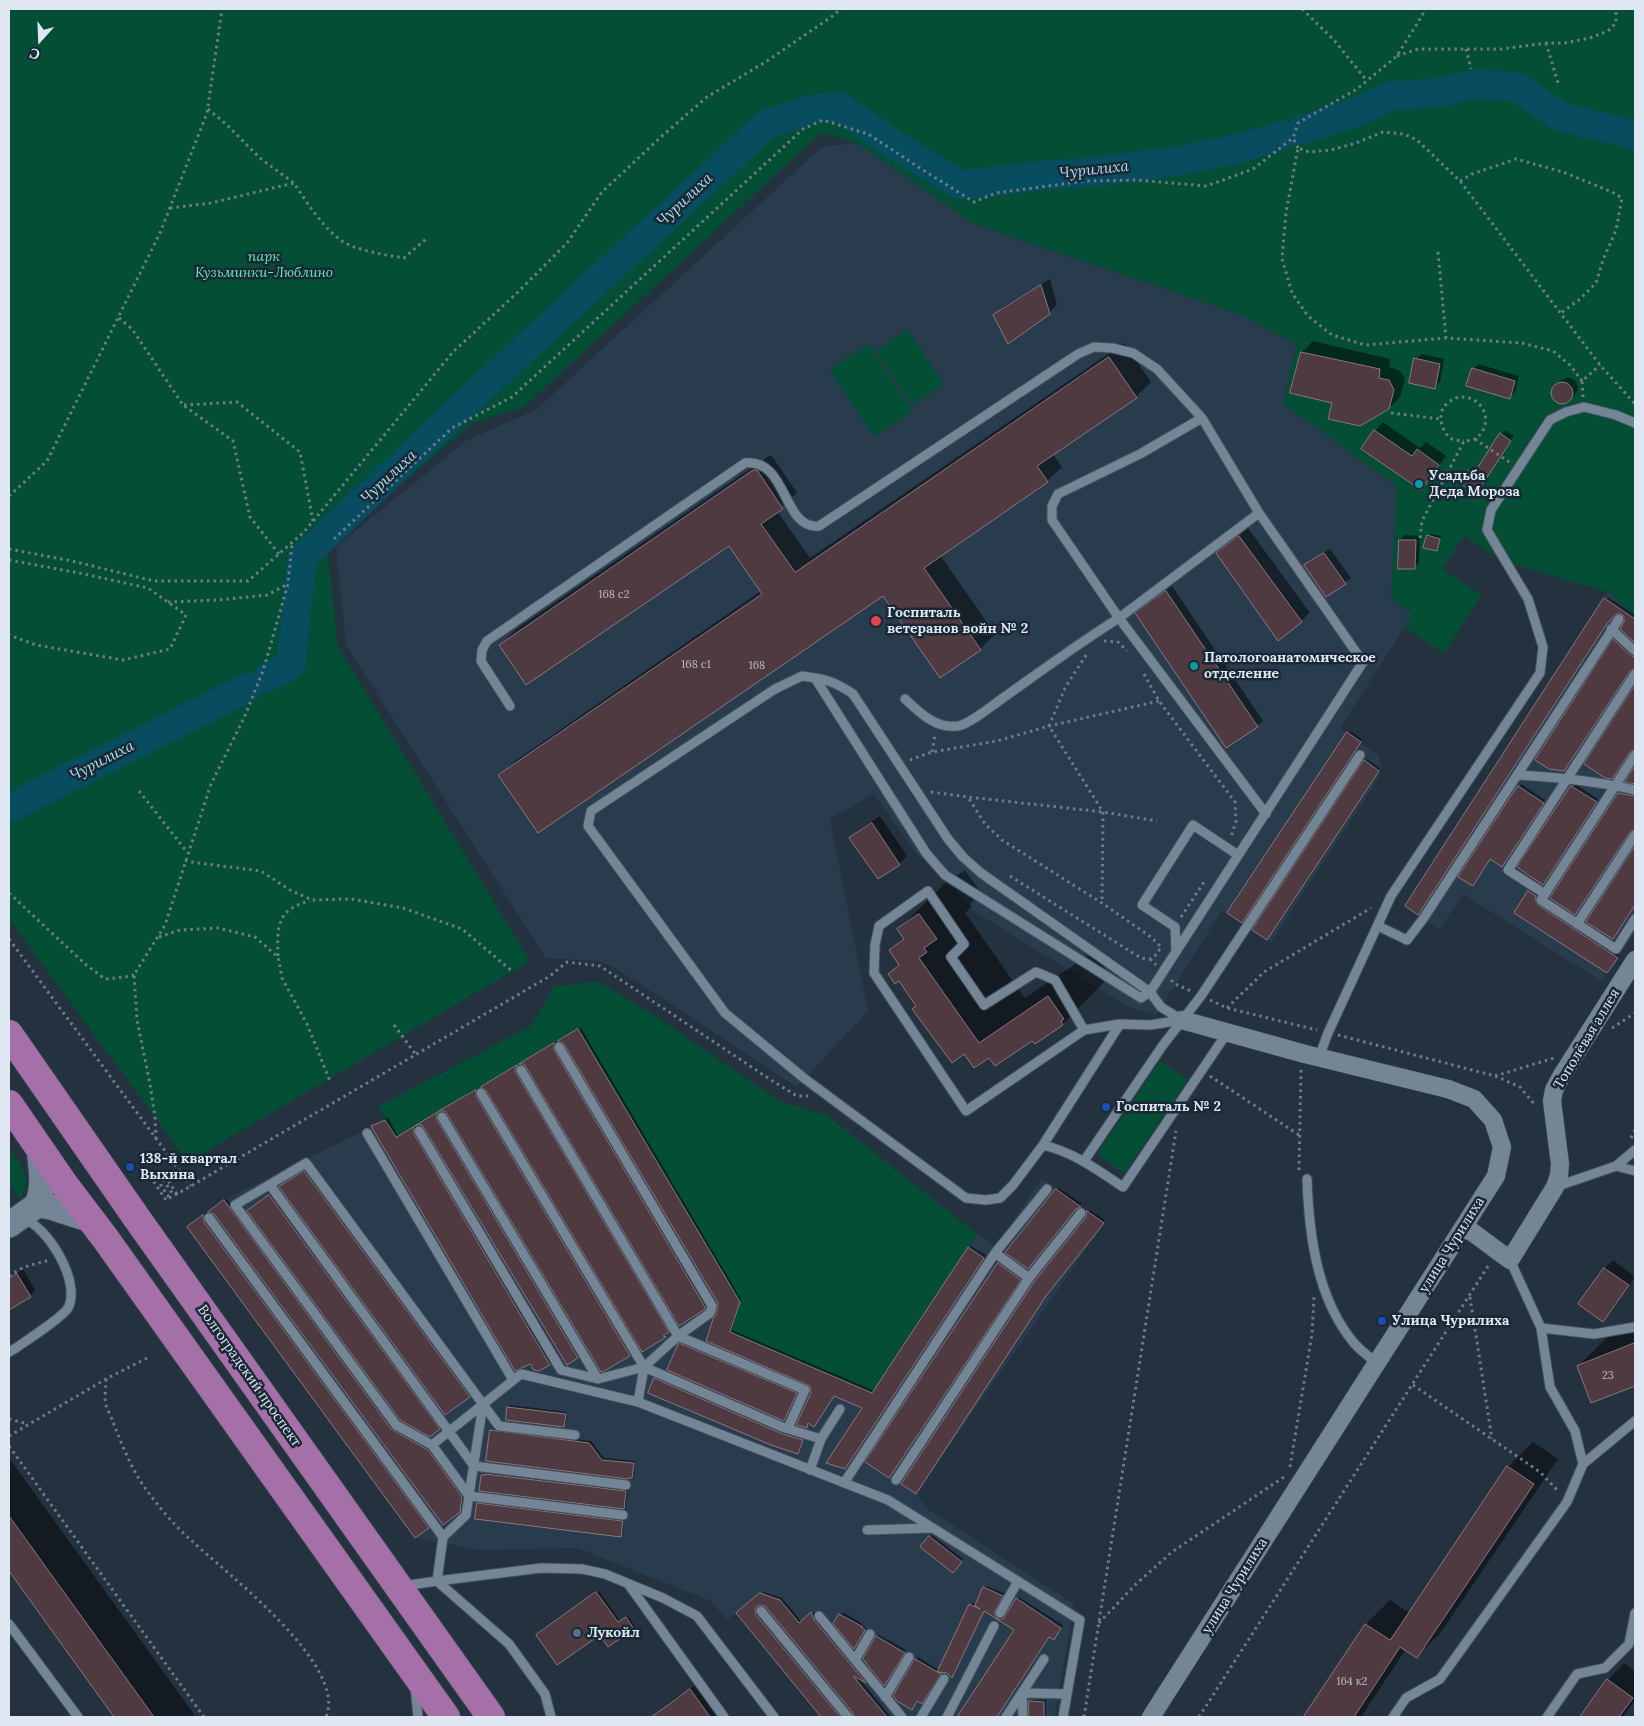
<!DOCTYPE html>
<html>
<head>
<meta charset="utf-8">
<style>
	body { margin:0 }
	#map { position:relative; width:1644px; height:1726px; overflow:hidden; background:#243240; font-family:Lora,serif }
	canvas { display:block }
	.frame { position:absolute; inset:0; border:10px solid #dfe8f2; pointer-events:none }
	.north { position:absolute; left:15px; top:15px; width:50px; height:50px; -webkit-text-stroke:4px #1a2836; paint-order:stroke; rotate:200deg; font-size:14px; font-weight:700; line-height:20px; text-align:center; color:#dfe8f2 }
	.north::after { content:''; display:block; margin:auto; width:18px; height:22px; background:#dfe8f2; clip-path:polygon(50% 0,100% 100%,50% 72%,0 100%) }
</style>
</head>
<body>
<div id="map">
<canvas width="1644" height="1726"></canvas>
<div class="frame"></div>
<div class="north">С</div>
</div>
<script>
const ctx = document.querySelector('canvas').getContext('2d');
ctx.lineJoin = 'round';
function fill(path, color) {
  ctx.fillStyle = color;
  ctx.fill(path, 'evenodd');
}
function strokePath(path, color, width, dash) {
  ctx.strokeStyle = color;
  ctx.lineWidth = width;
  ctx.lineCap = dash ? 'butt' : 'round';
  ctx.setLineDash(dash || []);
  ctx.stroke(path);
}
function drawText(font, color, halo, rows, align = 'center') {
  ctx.font = font + ' Lora,serif';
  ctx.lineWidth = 5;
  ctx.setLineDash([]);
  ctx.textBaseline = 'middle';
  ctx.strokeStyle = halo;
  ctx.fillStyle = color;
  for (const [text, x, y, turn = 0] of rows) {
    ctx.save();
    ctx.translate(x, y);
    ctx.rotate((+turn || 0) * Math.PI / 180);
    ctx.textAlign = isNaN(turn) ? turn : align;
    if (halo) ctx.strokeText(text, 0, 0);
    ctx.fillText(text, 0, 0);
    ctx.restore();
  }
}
fill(new Path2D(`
	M857 143 974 224 1244 316 1297 345 1283 404 1397 485 1391 599 1413 614 1340 728 1378 755 1381 767 1379 778 1271 942 1222 910 1156 1015 1128 1007 977 913 915 852 874 794 830 819 868 1011 797 1087 614 967 598 961 546 958 346 645 336 547 466 441 537 409 822 147Z
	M1608 592 1635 616V932L1601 981 1463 894 1439 930 1405 906Z
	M578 1029 740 1302 872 1393 977 1234 995 1247 1042 1179 1104 1223 916 1494 929 1510 1074 1604 1054 1717H821L736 1613 727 1620 711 1601 577 1548 481 1550 415 1538 187 1227 224 1200 385 1120 396 1137Z`), '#293c4e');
fill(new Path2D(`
	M9 9H1635V616L1608 592 1505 562 1464 536 1442 569 1482 595 1444 653 1404 627 1412 614 1391 599 1397 486 1283 404 1297 345 1244 316 974 224 857 143 821 133 524 407 473 423 327 546 338 647 530 961 188 1162 9 919Z
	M907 329 944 384 912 405 875 351Z
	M868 344 913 411 874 437 829 370Z
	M597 981 652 1014 780 1101 828 1116 977 1234 872 1393 730 1332 740 1302 578 1029 396 1137 379 1106 531 1026 554 987Z
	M1160 1061 1188 1080 1124 1173 1097 1154Z
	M9 1148C21 1165 34 1178 20 1199L9 1183Z`), '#044e35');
fill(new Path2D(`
	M1050 279 1057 305 1049 313 995 315 1003 307Z
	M1313 341 1390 359 1389 367 1399 370 1405 378 1400 397 1389 408 1333 402 1302 352Z
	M1124 343 1151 382 1136 397 1053 454 1062 467 1047 481 940 555 995 634 980 649 884 594 500 775 515 761 761 591 729 545 500 645 515 630 769 456H772L797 493 777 511 810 558Z
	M1421 354 1444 359 1440 382 1434 387 1416 359Z
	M1478 364 1519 376 1515 392 1509 397 1473 369Z
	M1568 377 1575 380 1578 387 1576 394 1570 400 1563 403 1556 400 1552 394 1555 387 1560 381Z
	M1383 422 1420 448 1426 442 1446 456 1429 480 1421 488 1363 448 1375 431Z
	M1505 430 1514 436 1479 489 1469 471 1473 467 1477 470Z
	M1248 528 1310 613 1278 639 1218 553Z
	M1430 534 1441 536 1438 548 1436 550 1428 536Z
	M1405 535 1420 536 1419 563 1414 568 1400 541Z
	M1330 549 1351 578 1326 596 1306 565 1311 560Z
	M1172 586 1263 721 1227 747 1142 608Z
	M1608 597 1635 615V641L1622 629 1626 622V615L1622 612H1616L1608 621 1406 905Z
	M1616 638 1635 654V667L1630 669 1614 640Z
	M1635 687V748L1586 764Z
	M1350 731 1362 739 1244 919 1348 733Z
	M1367 759 1380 768 1269 936 1365 761Z
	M1521 784 1545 800 1504 863 1519 787Z
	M1575 784 1598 799 1545 882 1519 867Z
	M1622 791 1635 794 1634 797 1635 798V828H1632L1619 794Z
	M880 816 907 856 899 864 851 838 859 830Z
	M1635 848V904L1615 936 1588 921Z
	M965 870 981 893 970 904 972 906 965 913 1025 998 1094 951 1108 973V978L1063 1024 1035 1043 1033 1039 990 1056 965 1053 917 1005 899 979 889 974 899 963 890 950 904 937 899 929 944 884Z
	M1531 889 1538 893 1536 897 1540 903 1619 955 1609 969 1516 912Z
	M581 1028 741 1299 732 1330 875 1391 969 1248 971 1246 986 1255 847 1465 864 1407 834 1395 806 1427 812 1393 811 1385 708 1340 717 1315 719 1303 561 1039Z
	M556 1042 555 1047 707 1304 704 1308 527 1066 522 1062Z
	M517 1066 515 1068H517L670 1329 664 1334 667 1335 665 1336 643 1350 487 1089 483 1086Z
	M477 1089V1094L631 1352 601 1370 448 1113 443 1109Z
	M438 1112 437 1115 438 1118 580 1355 578 1357 566 1363 425 1127 422 1124H418Z
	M388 1118 398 1136 415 1126V1132L552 1361 550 1364 539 1370 375 1125Z
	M307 1170 471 1394 469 1396 283 1185Z
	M1059 1188 1082 1204 1076 1208 1057 1190Z
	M272 1193 441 1426 439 1428 251 1209Z
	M227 1199 393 1427 430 1448 464 1495 462 1508 443 1524 212 1210Z
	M1090 1210 1105 1220 1048 1292 1087 1217 1088 1212Z
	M205 1215 206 1219 430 1525 428 1527 191 1225Z
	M1613 1260 1635 1277 1611 1312 1603 1320 1580 1304 1605 1268Z
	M1001 1261 1022 1277 891 1474 998 1263Z
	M23 1269 35 1290 30 1296 9 1309V1278Z
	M1635 1324V1384L1592 1401 1578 1366 1612 1333Z
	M683 1342 798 1391 786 1417 784 1420 680 1344Z
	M657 1377 804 1438 800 1450 798 1453 655 1379Z
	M511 1405 567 1412 566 1424 563 1426 507 1419 508 1407Z
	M494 1429 591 1441 604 1458 635 1461 634 1475 631 1477 491 1431Z
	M1533 1442 1558 1459 1441 1632 1417 1657 1406 1649 1361 1717H1305L1366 1624 1390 1600 1410 1613 1508 1467Z
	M9 1458 196 1717H115L9 1569Z
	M488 1472 628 1489 626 1505 624 1508 482 1475Z
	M481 1502 624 1519 623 1533 620 1536 479 1504Z
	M932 1535 963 1559 955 1569 930 1537Z
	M986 1586 1004 1593 995 1609 997 1614 1004 1618 1007 1615 1019 1597 1063 1625 1056 1636H1050L997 1717H958L1015 1630 984 1610 954 1675 942 1671 927 1694 911 1708 894 1696 918 1657 939 1670 970 1605 973 1603 977 1605Z
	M599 1591 620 1621 628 1616 635 1626 633 1628 609 1645 600 1633H540Z
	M764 1592 782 1598 802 1622 814 1612 816 1618 867 1680 866 1682 859 1678 891 1717H855L854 1712 764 1604 758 1605 756 1609 758 1613 844 1717H823L737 1613Z
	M843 1612 864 1625 863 1626 866 1628 856 1645 835 1624Z
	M879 1635 906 1650 886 1682 877 1637Z
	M1624 1663 1635 1671V1700L1623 1717H1581L1608 1680Z
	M698 1683 723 1717H652L657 1712Z
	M1032 1700H1046V1717H1029L1030 1702Z`), '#0007');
strokePath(new Path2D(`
	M1301 130 1359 111 1391 96 1444 92 1474 84 1517 87 1561 117 1635 135
	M268 677 291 665 302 558 453 415 767 124 813 109 840 107 890 142 960 185 1046 175 1093 172 1177 161 1241 148 1284 135
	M9 808 249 687`), '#074c5f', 29);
const building = new Path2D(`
	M1041 285 1050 314 1008 344 993 315Z
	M1301 352 1380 369 1379 378 1389 380 1394 390 1389 409 1360 426 1328 419 1332 403 1290 393Z
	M1109 357 1137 398 1037 466 1048 482 924 568 981 650 940 678 883 596 538 833 498 775 762 594 729 546 526 685 499 645 753 470H757L783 509 761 524 795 572Z
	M1414 358 1440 364 1435 389 1409 383Z
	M1472 368 1515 381 1510 399 1466 386Z
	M1551 393a11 11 0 1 1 22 0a11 11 0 1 1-22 0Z
	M1374 430 1412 456 1417 449 1439 465 1421 490 1361 449Z
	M1500 433 1511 441 1476 494 1460 483 1468 470 1473 474Z
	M1427 535 1440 539 1437 551 1423 548Z
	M1239 536 1302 622 1278 641 1216 553Z
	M1399 540H1416L1415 569H1398Z
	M1324 553 1346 584 1326 597 1304 565Z
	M1166 591 1258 727 1226 748 1135 613Z
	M1604 598 1635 619V643L1620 629 1624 622V616L1620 613 1616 614 1606 625 1418 915 1405 906Z
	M1613 639 1631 656 1635 657V668L1630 671 1564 771 1549 769 1535 760Z
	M1635 685V749L1630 752 1612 779 1605 778 1584 764Z
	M1347 732 1361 742 1242 923 1227 913Z
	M1364 760 1379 771 1267 940 1252 930Z
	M1635 766V784L1625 782Z
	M1518 786 1544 803 1502 867 1490 859 1473 886 1458 877Z
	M1571 786 1597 802 1543 885 1517 867Z
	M1618 793 1635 796V829L1630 832 1575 915 1550 898Z
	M872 823 900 865 878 879 849 838Z
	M1635 846V905L1613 939 1586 922Z
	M1528 891 1536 896 1535 900 1538 905 1618 958 1607 973 1514 913Z
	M919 914 937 939 924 948 927 952 919 958 979 1043 1048 996 1064 1019 1061 1021 1063 1025 1035 1044 1032 1041 995 1066 989 1058 974 1068 964 1054 952 1063 912 1009 916 1006 899 981 895 984 888 974 899 965 889 950 904 939 897 929Z
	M578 1029 740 1302 730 1332 872 1393 968 1247 984 1258 845 1469 826 1463 862 1408 834 1396 814 1427 808 1423 807 1428 796 1425 811 1393 810 1386 706 1341 713 1319 716 1315 718 1303 564 1044 558 1041Z
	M554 1043V1050L705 1307V1309L679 1326 526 1067 524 1064H519Z
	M517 1065 515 1070 516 1073 669 1332 663 1336 666 1337 642 1352 486 1090 481 1087Z
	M476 1090V1096L630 1356 604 1371 601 1372 447 1114 445 1111H439Z
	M438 1112 436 1117 437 1120 578 1358 567 1365 424 1128 422 1125H416L413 1128 414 1134 550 1365 539 1371 534 1370 530 1364 515 1371 371 1126 385 1120 396 1137Z
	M304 1171 470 1397 445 1415 279 1187Z
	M1056 1189 1081 1207 1076 1209 1028 1269 1005 1253Z
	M269 1195 440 1429 430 1437 400 1420 247 1211Z
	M224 1200 391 1429 428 1450 462 1497 460 1512 443 1525 214 1214 208 1212Z
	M1087 1211 1104 1223 1046 1296 916 1494 901 1484 1034 1282 1086 1217Z
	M203 1215 204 1222 429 1528 415 1538 187 1227Z
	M998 1263 1021 1280 889 1478 865 1462Z
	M1604 1268 1629 1285 1603 1322 1578 1304Z
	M17 1274 31 1297 9 1310V1279Z
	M679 1343 797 1393 784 1421 667 1370Z
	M1635 1343V1386L1591 1403 1577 1366Z
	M654 1378 780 1433 803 1440 798 1454 771 1445 648 1393Z
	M507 1407 566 1414 564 1427 506 1420Z
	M490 1430 589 1443 602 1460 634 1463 632 1478H628V1479L486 1461Z
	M1507 1466 1534 1484 1417 1658 1400 1647 1354 1717H1303L1365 1624 1390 1640Z
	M485 1474 626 1491 624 1509 479 1491 481 1475H485Z
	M477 1503 623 1521 621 1537 475 1519Z
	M9 1516 154 1717H114L9 1571Z
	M929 1536 962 1562 953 1573 920 1547Z
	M983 1587 1003 1596 994 1613 997 1619H1003L1005 1616 1016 1598 1061 1628 1054 1640 1049 1637 997 1717H957L1014 1630 984 1611 952 1678 947 1673 937 1672 969 1604 980 1609 975 1606Z
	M596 1592 618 1622 626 1617 634 1629 608 1647 600 1635 557 1665 536 1635Z
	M760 1593 780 1600 799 1623 811 1612 814 1620 866 1683 853 1676 887 1717H854L853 1713 766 1607 763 1605 757 1606 755 1609 756 1615 840 1717H821L736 1613Z
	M839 1614 863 1627 862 1628 865 1630 854 1649 833 1624Z
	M876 1636 905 1653 884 1686 863 1659Z
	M915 1659 941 1674 922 1704 917 1701 912 1710 897 1701 893 1696Z
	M1607 1679 1633 1698 1619 1717H1580Z
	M690 1689 710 1717H651L675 1700Z
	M1029 1701 1044 1702V1717H1029Z`);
fill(building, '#4f3a42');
strokePath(building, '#8d757e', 1);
const lane = new Path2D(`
	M1202 418 1140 454 1058 494 1052 506V520L1119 618 1266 814
	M1611 629 1635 651
	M802 676C825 679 834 681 853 694L948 839 963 857 981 873 1150 992 1161 1007 1182 1020 1150 1025 1120 1024 1043 1145 1013 1185 1000 1198 986 1200 966 1198 805 1079 725 1013 588 826 591 811 775 689Z
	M905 699C920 713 936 729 958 726 968 725 993 705 1003 698 1041 671 1079 643 1119 618L1259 513
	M510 706 481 661 482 650 487 641 745 463C788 458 782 530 819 526L1078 354 1094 347 1112 348 1133 353 1157 369 1202 418 1259 513 1363 662 1150 992 1141 998 945 875 926 853 815 678
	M1635 755 1541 900 1616 949 1635 919
	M1517 775C1557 777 1596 781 1635 790
	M1545 894 1508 870 1635 674
	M1577 924 1635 835
	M1378 926 1407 940 1423 919 1619 619
	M1176 951 1175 927 1142 905 1193 825 1238 855
	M1084 1030 1055 980 1036 972 984 1005 951 957 964 944 928 891 879 926 875 945 874 973 966 1111 1084 1030 1120 1024
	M559 1047 712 1306 710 1313 678 1336 644 1367 638 1402
	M1319 1057 1328 1033 1391 896 1540 673 1543 647 1528 599 1487 530 1491 510 1550 420 1566 412 1584 407 1616 415 1635 423
	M521 1070 678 1336 805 1390 788 1428
	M481 1093 644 1367 782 1427 821 1439
	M442 1117 598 1379
	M419 1131 561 1370 598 1379 644 1367
	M367 1133 513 1380
	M1043 1145C1075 1153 1096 1169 1123 1187L1227 1033
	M1084 1161 1163 1045 1201 996 1360 755
	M1616 1166 1635 1171
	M1307 1179C1309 1235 1317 1299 1354 1343 1360 1350 1369 1357 1377 1363
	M270 1185 474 1466 626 1485
	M1555 1187 1616 1166 1635 1150
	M209 1218 443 1537 437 1581 403 1586
	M995 1253 1029 1278
	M1541 1328 1594 1334 1635 1327
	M9 1352 16 1348C26 1341 63 1317 68 1308 82 1283 47 1225 23 1219
	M575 1435 499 1426 306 1163 235 1205 396 1425 432 1445 469 1496 623 1515
	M432 1445 521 1374 638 1402 888 1500 1080 1620 1063 1717
	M1583 1464 1635 1421
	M810 1470 821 1439 840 1409
	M896 1480 1029 1278 1081 1213
	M844 1483 995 1253 1047 1189
	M867 1530 932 1528
	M443 1537 466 1515 483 1404
	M437 1581 541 1568 582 1569 605 1574 663 1598 697 1616 774 1717
	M437 1581 509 1644 545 1694 551 1717
	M629 1585 724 1717
	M761 1611 848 1717
	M1000 1613 1018 1581
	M819 1616 902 1717
	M9 1624 78 1717
	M855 1660 870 1634
	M415 1687 418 1717
	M885 1697 909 1657
	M921 1717 944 1679
	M947 1717 994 1626
	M1006 1717 1044 1659
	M1023 1717 1022 1693 1067 1694
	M1393 1717 1406 1698 1440 1679 1567 1502 1583 1464 1575 1431 1550 1387 1541 1328 1510 1260
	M1547 1717 1577 1674 1605 1668 1629 1644 1635 1613`);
const street = new Path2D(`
	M1464 1226 1510 1260 1555 1187 1559 1175 1560 1164 1552 1101 1554 1090 1562 1075 1635 960
	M1151 1717 1496 1176 1502 1147 1493 1120 1474 1099 1448 1089 1305 1054 1182 1020`);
const secondary = new Path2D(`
	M37 1205C45 1186 41 1168 39 1148
	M37 1205 51 1207 91 1220
	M9 1225 37 1205`);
const primary = new Path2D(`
	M9 1034 136 1217 491 1717
	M9 1104 64 1184 105 1238 446 1717`);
strokePath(lane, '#434f5c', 11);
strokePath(street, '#434f5c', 19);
strokePath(secondary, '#434f5c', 27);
strokePath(primary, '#434f5c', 29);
strokePath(new Path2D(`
	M1302 9 1334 40 1367 81
	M1546 43 1559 86
	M1466 49 1471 69
	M1397 56 1418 49H1502L1546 43H1564L1590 38 1608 31 1616 23V9
	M208 109 226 124 261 159 294 183
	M1298 148 1293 138 1298 123 1357 89 1397 56 1426 9
	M1460 181 1472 174 1516 159 1563 172 1612 192 1622 198 1616 230 1603 260 1596 283 1580 299 1561 313
	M170 208 211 203 294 183C307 203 320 223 338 238 351 250 386 255 404 258L426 239
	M1438 252 1446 338
	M119 318 132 329 183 405 233 441 250 517 279 554
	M1582 381 1570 365 1553 351 1522 343 1446 338 1365 345 1332 335 1308 316 1292 293 1282 259 1286 213 1298 148 1309 152 1331 150 1356 143 1383 132 1404 134 1417 140 1460 181 1600 365 1635 404
	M1583 397 1582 381 1600 365
	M184 405 237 402 300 452 313 521
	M1391 413 1441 419
	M1475 439 1509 462
	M9 496 47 461 160 233 207 113 222 9
	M1420 538 1422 521 1464 441C1467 441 1472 440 1475 439 1497 424 1482 391 1455 398 1451 400 1446 404 1443 408 1438 418 1442 433 1452 439 1455 440 1460 441 1464 441
	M334 539 452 428 512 397 803 129 823 120 868 134 920 168 974 202 996 193 1085 181 1136 180 1207 186 1253 169 1293 138
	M9 549 72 561 154 581H248L304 532 453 352 518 292 567 243 602 192 662 136 707 97 767 61 834 15 840 9
	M9 560 79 573 148 588 186 615 170 649 123 660 36 645 9 635
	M168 602 218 600 267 595 288 584
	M1104 641 1118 642 1127 651
	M1086 655 1065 688 1049 726 1103 812 1102 902
	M1144 674 1159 701 1235 802 1236 821 1231 837
	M932 752 935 735
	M910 760 932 752 997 741 1049 726 1159 701
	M139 791 187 852
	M931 792 968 797
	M185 860 191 862 261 871 290 890 312 900 351 899 403 908 462 929 512 971
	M1010 876 1141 958 1150 959 1157 954 1161 947 1151 937 1102 903 1002 840 985 824 968 797 1103 812 1157 821
	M9 893 85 964 105 979 125 977 134 975
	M1181 917 1206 879
	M159 937 180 930 218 928 255 937 278 957 282 978 307 1024 330 1081
	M9 939 191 1186
	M278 956C277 926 277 909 310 901
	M1150 959 1156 965
	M1171 980 1175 984 1191 991
	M1210 1000 1227 1008 1317 1030
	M1227 1008 1264 972 1371 908
	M394 1025 416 1055
	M1612 1028 1635 1013
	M1338 1035 1495 1076 1520 1087 1535 1105
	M1210 1076 1299 1135
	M1495 1076 1554 1058
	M1631 1138 1635 1130
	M156 1139 155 1117 150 1084 137 1020 134 975 165 925 211 784 244 718 263 671 288 584 292 543
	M1299 1170 1301 1069
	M177 1194 162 1171 159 1173 172 1193 168 1196 155 1176 152 1179 166 1200 191 1186 550 976 567 962 600 966 774 1082 797 1096H808
	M9 1276 24 1267 50 1260
	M1470 1297 1492 1439
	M106 1379C106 1386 105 1394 105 1401 106 1408 111 1416 113 1422 123 1448 134 1475 151 1496 163 1512 177 1528 192 1541 226 1573 348 1665 326 1717
	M1413 1385 1540 1472 1559 1492
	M9 1419 28 1424
	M9 1436 106 1379 149 1357
	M9 1446 204 1717
	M1290 1467 1312 1334 1314 1297
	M1099 1623 1136 1584 1172 1552 1284 1477
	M1084 1717 1176 1131
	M1199 1717 1490 1263`), '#6f7b87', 3, [2.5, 4]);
strokePath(lane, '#748596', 9);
strokePath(street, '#748596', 18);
strokePath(secondary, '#748596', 25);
strokePath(primary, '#a56fa8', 28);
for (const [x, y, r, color] of [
	[1419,484,5,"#0f9aa8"],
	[876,621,6,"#e0444e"],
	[1194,666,5,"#0f9aa8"],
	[1106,1107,5,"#1a4fb4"],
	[130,1167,5,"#1a4fb4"],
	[1382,1321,5,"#1a4fb4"],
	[577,1633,5,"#5c6f8a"]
]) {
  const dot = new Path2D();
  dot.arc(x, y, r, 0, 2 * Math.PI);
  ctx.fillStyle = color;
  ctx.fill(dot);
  strokePath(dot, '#1a2836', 2);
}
drawText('11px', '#bbbcc6', null, [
	["168 с2",614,595],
	["168 с1",696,665],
	["168",757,666],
	["23",1608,1376],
	["164 к2",1352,1682]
]);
drawText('italic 14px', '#61ebb2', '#1a2836', [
	["парк",264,257],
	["Кузьминки-Люблино",264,273]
]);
drawText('bold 14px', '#dfe8f2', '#1a2836', [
	["Усадьба",1429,476],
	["Деда Мороза",1429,492],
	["Госпиталь",887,613],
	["ветеранов войн № 2",887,629],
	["Патологоанатомическое",1204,658],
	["отделение",1204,674],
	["Госпиталь № 2",1116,1107],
	["138-й квартал",140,1159],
	["Выхина",140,1175],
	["Улица Чурилиха",1392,1321],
	["Лукойл",587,1633]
], 'left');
drawText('14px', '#dfe8f2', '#1a2836', [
	["Тополёвая аллея",1587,1039,-59],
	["улица Чурилиха",1452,1245,-58],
	["Волгоградский проспект",249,1376,55],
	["улица Чурилиха",1235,1586,-58]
]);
drawText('italic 15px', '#addff2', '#1a2836', [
	["Чурилиха",1094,170,-6],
	["Чурилиха",685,200,-43],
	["Чурилиха",389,477,-43],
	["Чурилиха",102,761,-27]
]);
</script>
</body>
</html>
